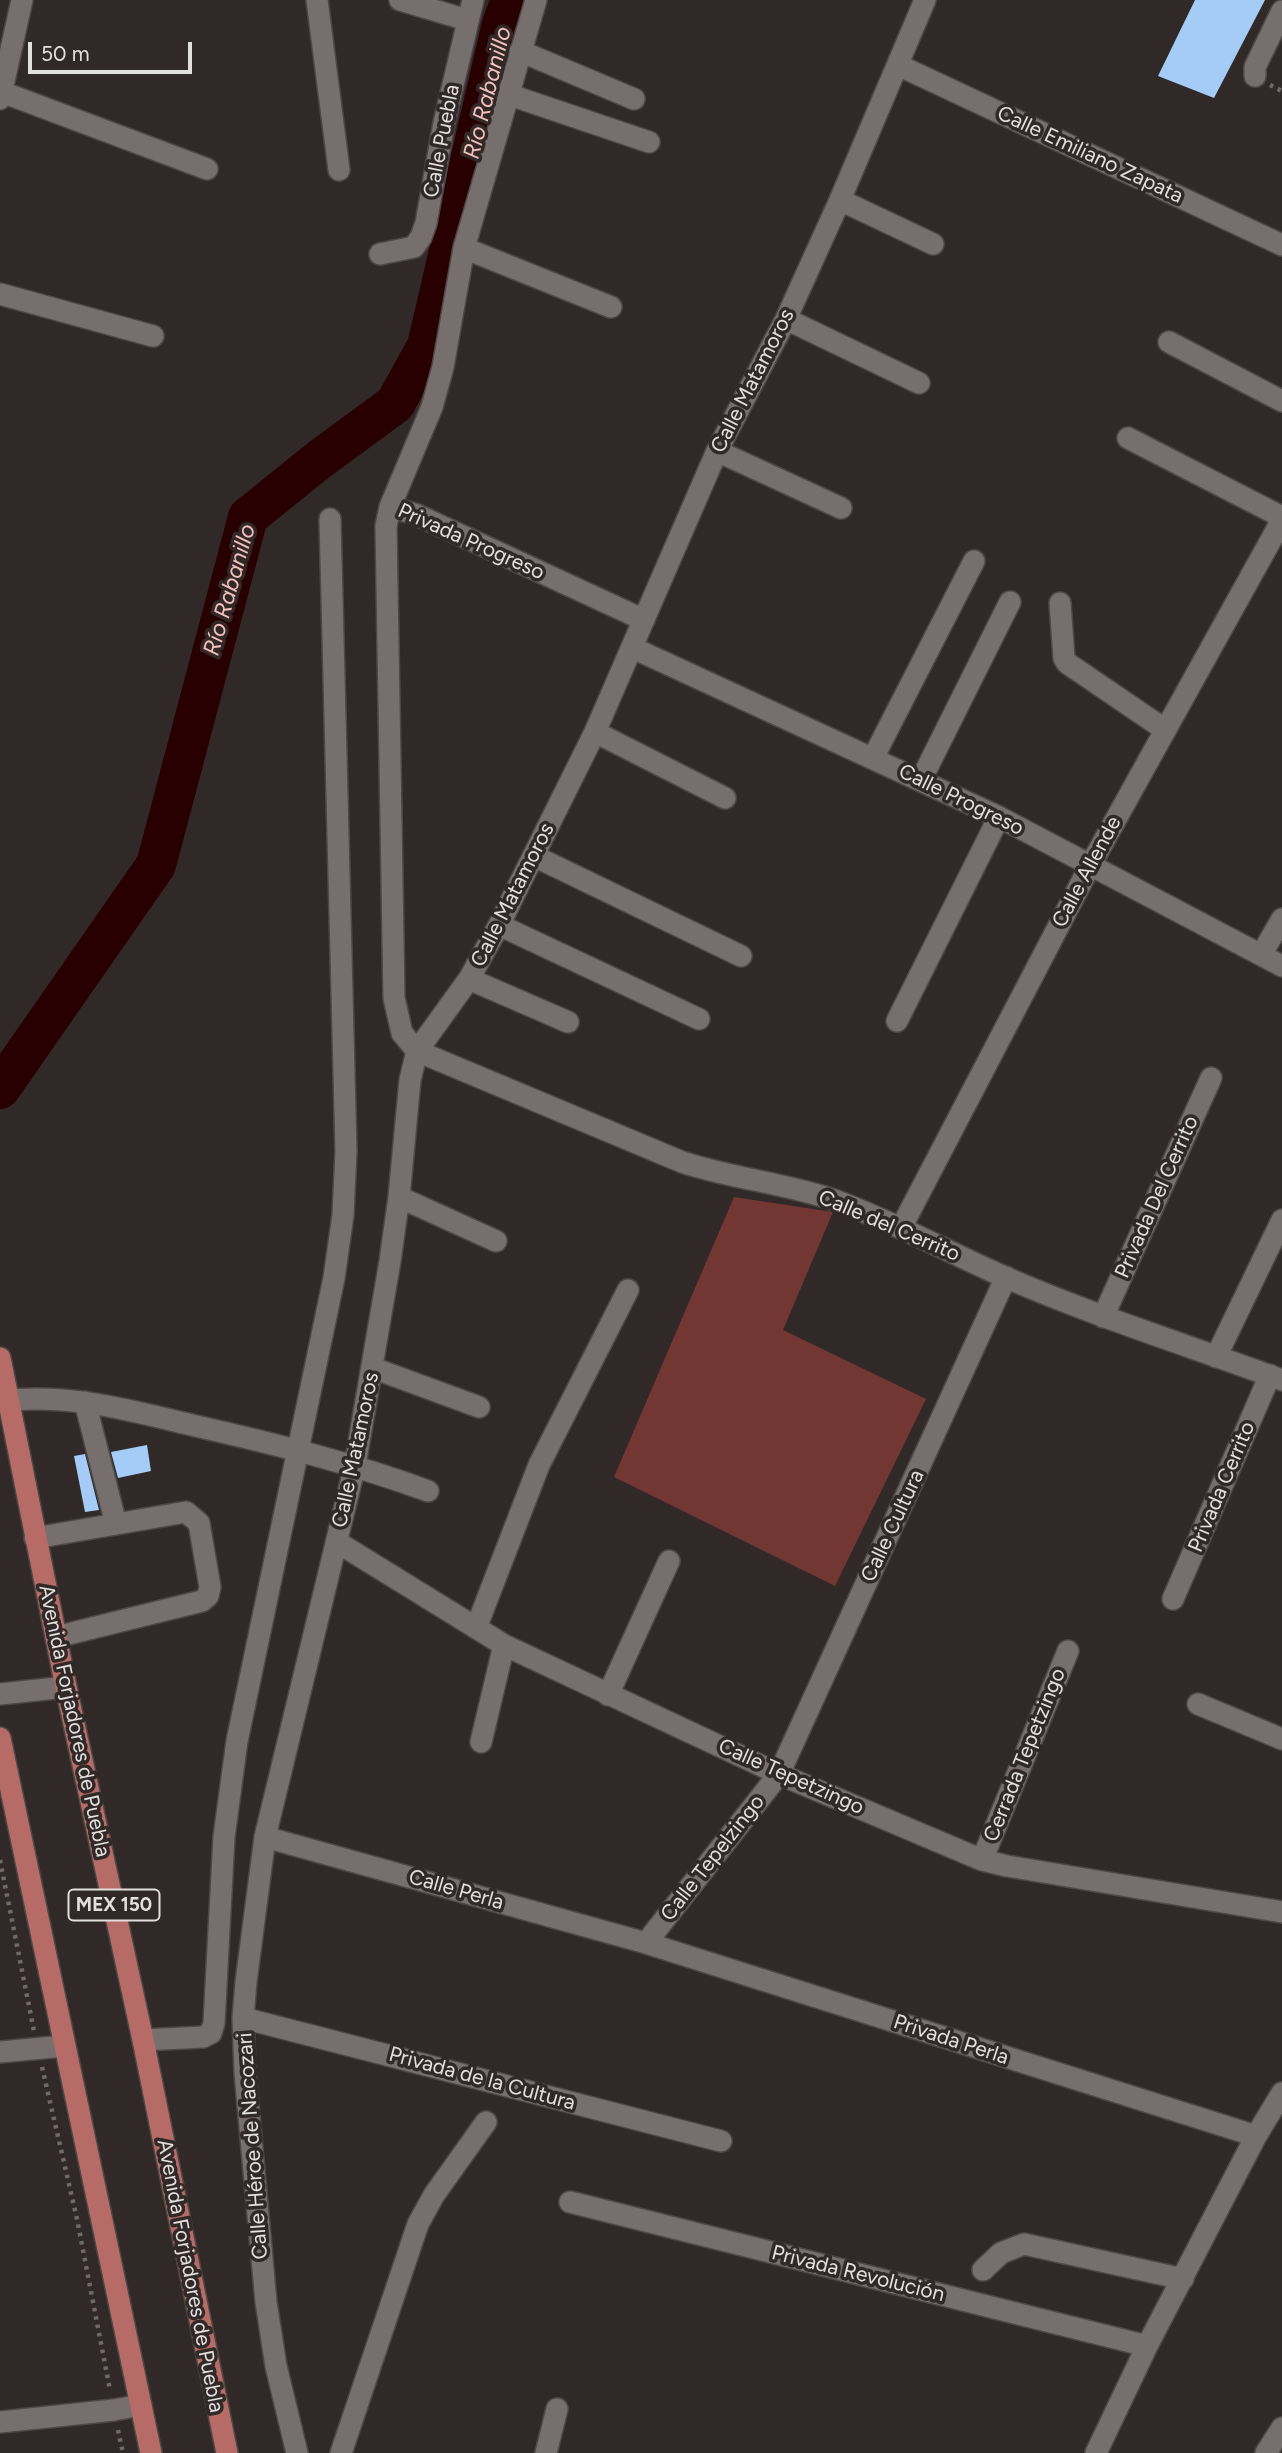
<!DOCTYPE html>
<html>
<head>
<meta charset="utf-8">
<style>
	body { margin:0 }
	#map { position:relative; width:1282px; height:2453px; overflow:hidden; background:#302928; font-family:Figtree,sans-serif }
	canvas { display:block }
	.scale { position:absolute; left:28px; top:42px; width:164px; height:32px; box-sizing:border-box; border:4px solid #e3dfde; border-top:0; padding-left:9px; font-size:21px; line-height:24px; white-space:nowrap; color:#e3dfde; -webkit-text-stroke:5px #302928; paint-order:stroke }
</style>
</head>
<body>
<div id="map">
<canvas width="1282" height="2453"></canvas>
<div class="scale">50 m</div>
</div>
<script>
const ctx = document.querySelector('canvas').getContext('2d');
ctx.lineJoin = 'round';
function fill(path, color) {
  ctx.fillStyle = color;
  ctx.fill(path, 'evenodd');
}
function strokePath(path, color, width, dash) {
  ctx.strokeStyle = color;
  ctx.lineWidth = width;
  ctx.lineCap = dash ? 'butt' : 'round';
  ctx.setLineDash(dash || []);
  ctx.stroke(path);
}
function drawText(font, color, halo, rows, align = 'center') {
  ctx.font = font + ' Figtree,sans-serif';
  ctx.lineWidth = 7;
  ctx.setLineDash([]);
  ctx.textBaseline = 'middle';
  ctx.strokeStyle = halo;
  ctx.fillStyle = color;
  for (const [text, x, y, turn = 0] of rows) {
    ctx.save();
    ctx.translate(x, y);
    ctx.rotate((+turn || 0) * Math.PI / 180);
    ctx.textAlign = isNaN(turn) ? turn : align;
    if (halo) ctx.strokeText(text, 0, 0);
    ctx.fillText(text, 0, 0);
    ctx.restore();
  }
}
fill(new Path2D(`
	M734 1197 833 1212 783 1330 926 1399 835 1586 614 1477Z`), '#733733');
strokePath(new Path2D(`
	M0 1089 156 865 248 517 320 459 395 404 427 346 502 24 511 0`), '#290001', 40);
fill(new Path2D(`
	M1195 0H1265L1214 98 1158 76Z
	M147 1445 151 1471 118 1478 111 1452Z
	M85 1454 99 1510 85 1512 74 1456Z`), '#a4ccf7');
const minor = new Path2D(`
	M317 0 339 170
	M400 0 467 20
	M536 0 464 248 443 367 432 407 390 507 386 526 394 998 402 1033 417 1051 682 1162C733 1179 786 1183 837 1201 896 1223 950 1253 1007 1278 1097 1317 1190 1346 1282 1380
	M520 51 634 99
	M898 65 1282 245
	M1255 76V67L1282 11
	M2 92 207 169
	M507 94 649 142
	M0 99 22 0
	M840 200 933 244
	M464 248 611 307
	M380 254 414 247 421 237 426 223 444 123 473 0
	M0 294 153 336
	M786 319 919 383
	M1169 342 1282 401
	M1128 438 1282 517
	M717 451 841 508
	M390 507 415 514 644 620
	M1060 603 1064 658 1067 663 1164 729
	M633 648 999 817 1282 966
	M595 732 725 798
	M873 758 974 561
	M921 780 1010 602
	M534 856 741 956
	M499 925 699 1019
	M1261 955 1282 919
	M469 979 568 1022
	M897 1021 999 817
	M399 1197 496 1241
	M901 1228 1091 864 1282 520
	M1103 1317 1211 1078
	M1216 1357 1282 1220
	M373 1368 479 1407
	M0 1401C70 1393 128 1410 196 1426 275 1444 352 1463 428 1491
	M85 1402 116 1524
	M35 1538 186 1512 199 1523 210 1587 208 1596 202 1601 56 1637
	M337 1542 504 1645 779 1774 982 1860 1007 1866 1282 1912
	M1173 1599 1270 1375
	M476 1628 539 1465 628 1290
	M0 1694 66 1687
	M608 1695 669 1561
	M1198 1704 1282 1739
	M481 1742 504 1645
	M265 1837 646 1943 1256 2136
	M982 1860 1068 1651
	M646 1943 779 1774 1006 1277
	M243 2018 721 2141
	M143 2040 203 2037 211 2033 214 2023 224 1837 237 1741 334 1278 343 1215 346 1151 330 519
	M0 2052 64 2046
	M570 2202 1147 2346
	M983 2270 1001 2253 1024 2244 1183 2279
	M0 2422 114 2410 141 2405
	M297 2453 276 2366 266 2302 245 2073 243 2018 246 1982 265 1837 355 1465 390 1261 399 1197 410 1080 417 1051 469 979 499 925 595 732 717 451 786 319 840 200 925 0
	M341 2453 418 2224 434 2195 486 2122
	M546 2453 557 2409
	M1096 2453 1147 2346 1256 2136 1282 2093
	M1266 2453 1282 2428`);
const major = new Path2D(`
	M0 1358 66 1687 143 2040 227 2453
	M0 1738 151 2453`);
strokePath(minor, '#4d4746', 24);
strokePath(major, '#4d4746', 24);
strokePath(new Path2D(`
	M1270 85 1282 91
	M0 1860 34 2031
	M42 2067 77 2219 110 2390
	M118 2430 123 2453`), '#6f6968', 4.5, [3.5, 5]);
strokePath(minor, '#776f6e', 21);
strokePath(major, '#b66b67', 21);
for (const [x, y, w] of [
	[114,1905,91]
]) {
  const box = new Path2D();
  box.roundRect(x - w / 2, y - 15.5, w, 31, 5);
  ctx.fillStyle = '#302928';
  ctx.fill(box);
  strokePath(box, '#e3dfde', 2);
}
drawText('bold 19px', '#e3dfde', null, [
	["MEX 150",114,1905]
]);
drawText('21px', '#e3dfde', '#302928', [
	["Calle Puebla",442,141,-79],
	["Calle Emiliano Zapata",1090,155,25],
	["Calle Matamoros",753,381,-63],
	["Privada Progreso",471,542,24],
	["Calle Progreso",961,800,26],
	["Calle Allende",1087,872,-62],
	["Calle Matamoros",513,895,-63],
	["Privada Del Cerrito",1157,1197,-66],
	["Calle del Cerrito",889,1226,23],
	["Calle Matamoros",356,1450,-78],
	["Privada Cerrito",1222,1487,-67],
	["Calle Cultura",893,1526,-65],
	["Avenida Forjadores de Puebla",74,1721,78],
	["Cerrada Tepetzingo",1025,1755,-68],
	["Calle Tepetzingo",791,1777,24],
	["Calle Tepelzingo",713,1858,-52],
	["Calle Perla",456,1890,16],
	["Privada Perla",951,2040,18],
	["Privada de la Cultura",482,2079,15],
	["Calle Héroe de Nacozari",253,2146,-94],
	["Privada Revolución",858,2274,14],
	["Avenida Forjadores de Puebla",190,2276,79]
]);
drawText('italic 23px', '#f5c0bb', '#302928', [
	["Río Rabanillo",488,93,-76],
	["Río Rabanillo",230,590,-74]
]);
</script>
</body>
</html>
